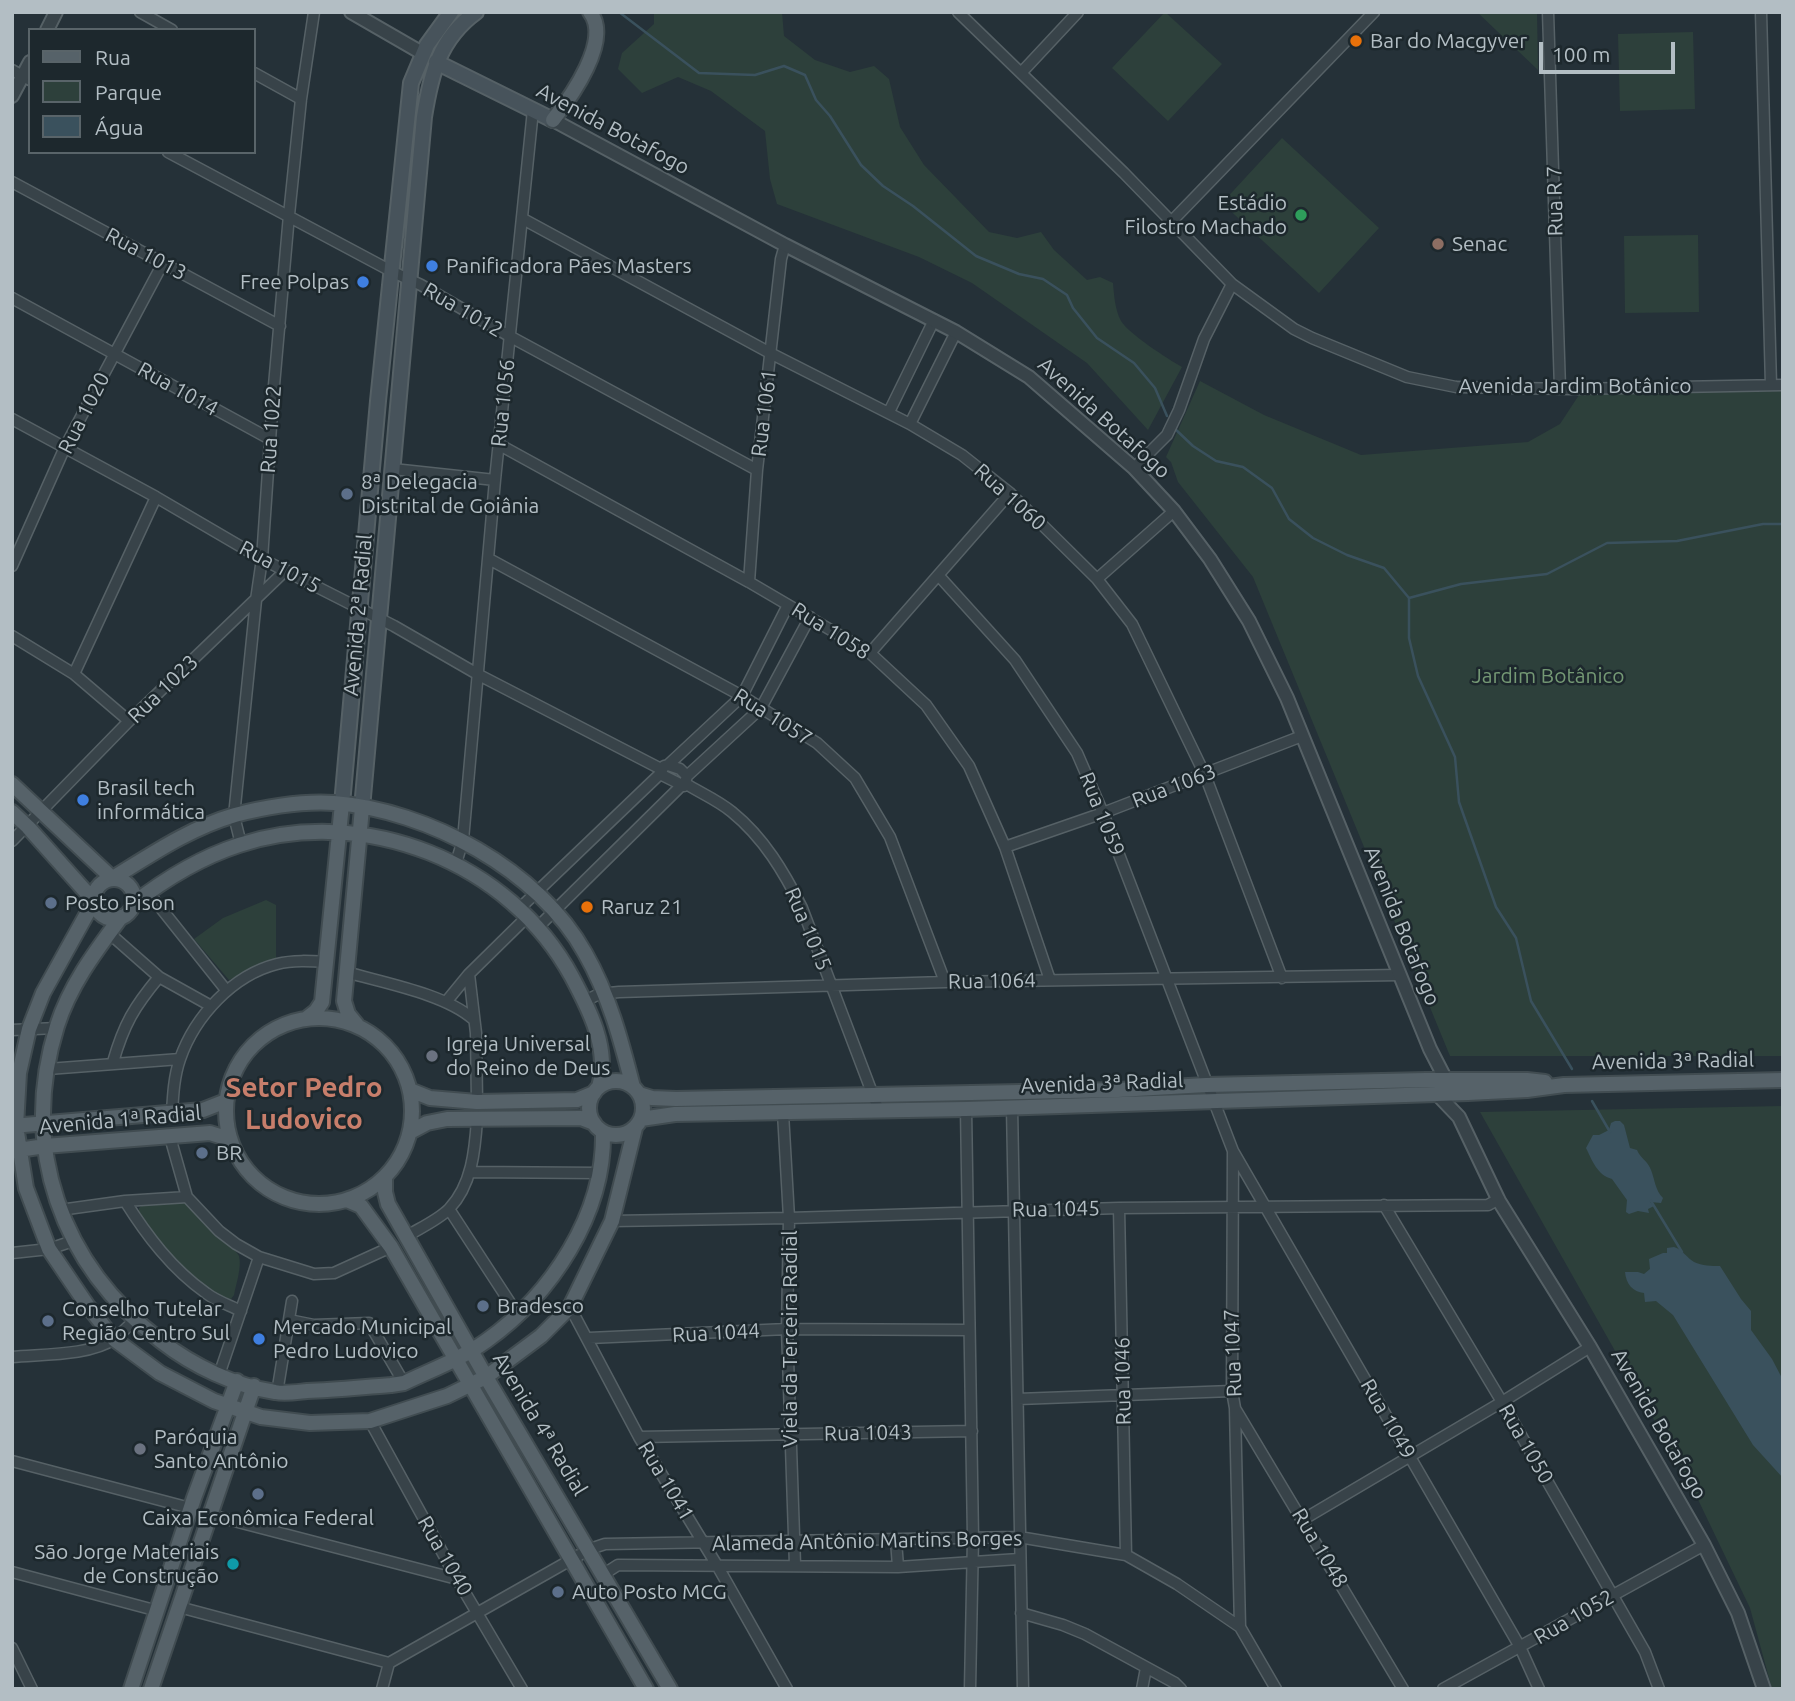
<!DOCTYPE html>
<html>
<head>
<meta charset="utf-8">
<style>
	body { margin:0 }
	#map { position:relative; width:1795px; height:1701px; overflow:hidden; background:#253138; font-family:Ubuntu,sans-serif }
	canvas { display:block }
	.frame { position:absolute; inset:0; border:14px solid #b3bec4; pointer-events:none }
	.legend { position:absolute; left:28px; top:28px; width:228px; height:126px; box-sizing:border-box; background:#1d282d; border:2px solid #596469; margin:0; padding:9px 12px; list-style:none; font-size:21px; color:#b3bec4 }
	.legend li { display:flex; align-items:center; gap:14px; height:35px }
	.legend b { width:35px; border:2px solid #596469 }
	.scale { position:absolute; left:1539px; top:42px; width:136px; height:32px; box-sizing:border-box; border:4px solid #b3bec4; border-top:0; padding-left:9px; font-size:21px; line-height:24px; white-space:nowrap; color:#b3bec4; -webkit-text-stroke:5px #1d282d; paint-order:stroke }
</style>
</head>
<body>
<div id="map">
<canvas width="1795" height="1701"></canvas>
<div class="frame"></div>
<ul class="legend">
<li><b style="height:9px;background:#566269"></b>Rua</li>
<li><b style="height:19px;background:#2d403b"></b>Parque</li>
<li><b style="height:19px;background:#3a515d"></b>Água</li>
</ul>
<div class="scale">100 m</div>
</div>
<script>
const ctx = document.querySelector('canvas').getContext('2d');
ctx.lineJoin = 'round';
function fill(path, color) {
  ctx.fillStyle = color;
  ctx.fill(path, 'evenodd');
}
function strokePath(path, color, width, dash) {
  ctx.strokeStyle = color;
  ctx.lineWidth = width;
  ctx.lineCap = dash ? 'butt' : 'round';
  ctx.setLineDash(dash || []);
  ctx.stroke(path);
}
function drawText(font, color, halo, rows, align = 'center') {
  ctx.font = font + ' Ubuntu,sans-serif';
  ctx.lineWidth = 5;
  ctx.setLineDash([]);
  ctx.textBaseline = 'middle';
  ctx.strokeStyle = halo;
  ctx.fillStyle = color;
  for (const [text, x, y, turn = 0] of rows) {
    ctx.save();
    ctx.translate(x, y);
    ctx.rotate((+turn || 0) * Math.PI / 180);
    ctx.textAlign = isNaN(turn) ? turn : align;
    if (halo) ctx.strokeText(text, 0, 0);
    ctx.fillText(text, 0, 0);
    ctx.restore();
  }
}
fill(new Path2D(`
	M654 12H782L784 36 815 60 850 72 874 66 889 79 900 127 924 165 989 232 1017 238 1041 232 1054 250 1087 280 1100 277 1113 283C1114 295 1115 310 1121 321 1129 334 1168 359 1182 367L1148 430 1087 363 972 283 919 257 777 204 770 179 765 131 711 91 678 77 642 93 618 69 622 53 654 24Z
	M1165 12 1222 64 1168 121 1112 68Z
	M1477 12H1537L1538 70Z
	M1693 32 1695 109 1620 111 1618 34Z
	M1282 138 1379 228 1319 293 1222 203Z
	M1698 235 1699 312 1625 313 1624 236Z
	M1200 381 1264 415 1361 455 1528 442 1560 424 1579 395 1583 393 1783 391V1056H1450L1253 577 1178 482 1171 462 1166 457Z
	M266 900 276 905V959L229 980 194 939 223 918Z
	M1783 1106V1689H1772L1750 1608 1692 1487 1480 1112Z
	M184 1202 188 1203C196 1212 238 1251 239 1256 242 1267 236 1284 234 1295L231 1299C195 1292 156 1242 139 1212V1208L145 1203Z`), '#2d403b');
fill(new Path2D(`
	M1615 1121H1620L1624 1125 1630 1148 1637 1150C1640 1158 1648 1161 1651 1170 1655 1180 1655 1190 1663 1198L1661 1203 1650 1202 1654 1206 1648 1209 1649 1213 1638 1211 1629 1214 1626 1212 1627 1200 1612 1179C1597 1175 1592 1160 1586 1148L1593 1135H1599L1609 1130 1611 1123Z
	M1674 1247C1683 1250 1687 1258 1694 1262 1702 1266 1712 1266 1720 1266L1741 1299 1751 1311V1330L1772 1359 1783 1380V1478L1753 1445 1673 1315 1656 1301 1645 1302 1644 1293C1633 1292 1626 1284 1625 1272H1638L1644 1274 1650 1269 1649 1259 1663 1253H1667V1248Z`), '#3a515d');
strokePath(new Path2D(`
	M619 12 699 73 755 75 784 66 805 75 816 100 830 116 861 165 883 186 913 206 976 256 1019 274 1043 279 1067 295 1073 308 1097 338 1134 363 1155 388 1167 416
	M1174 428 1193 446 1216 461 1243 467 1272 488 1289 519 1313 538 1347 555 1384 568 1409 598V638L1418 676 1455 757 1459 802 1496 907 1516 938 1531 1001 1572 1069
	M1409 598 1461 584 1547 574 1607 543 1677 541 1763 524H1783
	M1592 1101 1610 1132
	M1651 1201 1682 1252`), '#3a515d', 2.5);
const minor = new Path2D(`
	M140 12 172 30
	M958 12 1124 173 1232 284 1294 329 1312 338 1407 377 1456 387 1572 389 1783 385
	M1548 12 1560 389
	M1761 12 1771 385
	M12 70 30 80
	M254 73 301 99
	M1021 73 1078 12
	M168 152 391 271 421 285 511 337 757 470
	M12 182 280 326
	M523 219 772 354 910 424 962 455 1010 493 1097 579 1132 624 1205 775 1282 978
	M1171 222 1374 12
	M12 298 270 439
	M889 412 934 320
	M12 419 156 497 262 559 394 626 479 675 661 769
	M910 424 956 332
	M498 444 749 582 870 653 926 705 969 766 1005 847 1050 980
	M1134 468 1167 435 1179 410 1204 339 1232 284
	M393 469 495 480
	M489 559 742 696 817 743 855 778 890 837 945 982
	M12 566 65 447 163 263
	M939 576 1015 660 1077 753 1103 813 1233 1151 1232 1391 1235 1408 1240 1627
	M1097 579 1174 511
	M749 582 757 470 781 259 785 245
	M12 636 74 674 129 721
	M870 653 1010 493
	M74 674 156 497
	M668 765 742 696 788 605
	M668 765 680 769 687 776 684 786 660 774 664 766Z
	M687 776 761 708 810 617
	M686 784C701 793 719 801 732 812 764 838 784 872 802 908L879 1111
	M12 841 129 721 286 570
	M241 844 234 816 256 600 262 559 273 397 289 215 301 99 314 12
	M1005 847 1103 813 1302 736
	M456 863 463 840 495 480 533 110
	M148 892 226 990
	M520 908 660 774
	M538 927 681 786
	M109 933 159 977 211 1006
	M346 972C384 983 445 994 473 1019
	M469 974 476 1033 477 1102
	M585 1001 599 994 619 992 945 982 1400 975
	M446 1002 469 974 528 916
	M12 1030 57 1028
	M113 1062C124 1024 134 1007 159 977
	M48 1069 180 1059
	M1012 1107 1023 1689
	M966 1109 973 1538 970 1689
	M172 1113C173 1095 174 1076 180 1059 195 1016 233 975 277 964 293 960 310 961 326 962
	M783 1113 789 1218 787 1329 795 1565
	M170 1137 187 1197 219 1231 236 1244 259 1257 314 1274 334 1273 391 1247
	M1233 1151 1520 1647 1539 1689
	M470 1172 599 1173
	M125 1201C147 1236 172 1269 206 1293 216 1301 229 1305 241 1311
	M1384 1205 1502 1402 1645 1652 1659 1689
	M1119 1208 1126 1555
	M449 1209 518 1315
	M60 1210 125 1201 187 1197
	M612 1221 789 1218 1119 1208 1488 1205 1499 1199
	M407 1236C420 1228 438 1220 449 1209 472 1185 475 1150 477 1119
	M12 1253 49 1249 73 1241
	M570 1307 639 1437 718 1567 787 1689
	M289 1320 314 1325 369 1323 404 1383
	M589 1338 787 1329 969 1330
	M12 1357C41 1354 90 1356 114 1339 121 1334 128 1326 134 1321
	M219 1375 259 1257
	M277 1393 292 1301
	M1018 1399 1232 1391
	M1236 1410 1403 1689
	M370 1421 457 1579 522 1689
	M639 1437 972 1431
	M12 1461 190 1508
	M211 1515 457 1579
	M1304 1519 1502 1402 1590 1347
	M896 1540 898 1567
	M12 1572 158 1611
	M604 1574 618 1565 898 1567 1019 1559
	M179 1607 389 1663
	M1021 1613 1063 1625 1085 1634 1175 1683 1181 1689
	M12 1648 32 1689
	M389 1663 590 1549 605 1544 1019 1537 1126 1555 1177 1584 1240 1627 1276 1689
	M382 1689 389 1663
	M1142 1689 1146 1668
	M1443 1689 1704 1545`);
const tertiary = new Path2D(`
	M351 12 422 53
	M47 30 56 12
	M12 96 30 62
	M553 120 785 245 956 332 1029 377 1134 468 1174 511 1210 559 1249 621 1287 698 1430 1049 1446 1080
	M1437 1094 1459 1117 1499 1201 1590 1347 1704 1545 1738 1613 1764 1689`);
const secondary = new Path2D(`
	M436 62 553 120
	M342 804 378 401 411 83 427 45 451 12
	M362 808 424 117C431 74 439 39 476 12`);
const primary = new Path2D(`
	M553 120C571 97 612 40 590 12
	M12 784 112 878
	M12 812 28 827 94 901
	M113 878C152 854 190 828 235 815 266 807 302 801 334 803 428 810 539 870 585 953 609 995 621 1040 633 1087
	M94 899a20 20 0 1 1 40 0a20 20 0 1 1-40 0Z
	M94 901 43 993 29 1029 19 1073 16 1126 26 1188 49 1249 87 1305 114 1339 160 1373 214 1401 261 1417 310 1423 370 1421 447 1396 486 1377 541 1336 570 1307 612 1221 635 1128
	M133 904C165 879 199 858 239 845 364 804 510 862 572 977 589 1009 610 1049 599 1087
	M121 917C95 952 70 985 57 1026 19 1148 61 1265 161 1341 193 1366 235 1386 275 1392 285 1394 297 1392 307 1391 335 1390 363 1387 391 1385L404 1383C431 1370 461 1359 486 1341 551 1295 605 1214 603 1132
	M226 1111a93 93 0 1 1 186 0a93 93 0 1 1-186 0Z
	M307 1018 316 1011 322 1002 342 804
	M357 1025 348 1014 344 1001 362 808
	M589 1108a27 27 0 1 1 54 0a27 27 0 1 1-54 0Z
	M410 1090 430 1098 477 1102 577 1100 594 1093
	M639 1094 652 1098 676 1099 1118 1090 1206 1085 1426 1080H1527L1545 1082
	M641 1119 675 1114 966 1109 1468 1093 1527 1090 1564 1085 1783 1080
	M12 1126 203 1110 226 1101
	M410 1132 427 1123 447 1119 581 1118 594 1123
	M12 1151 45 1146 210 1133 229 1139
	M385 1178V1192L388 1204 486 1377 670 1689
	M347 1200 361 1206 391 1247 646 1689
	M131 1689 194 1498 237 1381
	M151 1689 254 1386`);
strokePath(minor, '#566166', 13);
strokePath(tertiary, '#566166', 16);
strokePath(secondary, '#566166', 18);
strokePath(primary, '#414c51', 18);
strokePath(minor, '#384349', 10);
strokePath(tertiary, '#384349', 12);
strokePath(secondary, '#47535b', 14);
strokePath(primary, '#566269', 14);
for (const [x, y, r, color] of [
	[1356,41,7,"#e8710a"],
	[1301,215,7,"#2e9e5b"],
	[1438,244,7,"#8d6e63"],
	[432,266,7,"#3f7fe0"],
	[363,282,7,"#3f7fe0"],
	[347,494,7,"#5c6f8a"],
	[83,800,7,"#3f7fe0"],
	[51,903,7,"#5c6f8a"],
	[587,907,7,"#e8710a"],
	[432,1056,7,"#6b7280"],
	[202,1153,7,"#5c6f8a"],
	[483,1306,7,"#5c6f8a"],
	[48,1321,7,"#5c6f8a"],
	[259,1339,7,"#3f7fe0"],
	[140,1449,7,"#6b7280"],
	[258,1494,7,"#5c6f8a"],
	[233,1564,7,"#0f9aa8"],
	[558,1592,7,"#5c6f8a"]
]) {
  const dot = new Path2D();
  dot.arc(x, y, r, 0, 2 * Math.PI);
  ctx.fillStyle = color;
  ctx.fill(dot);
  strokePath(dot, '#1d282d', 2.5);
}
drawText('21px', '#b3bec4', '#1d282d', [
	["Bar do Macgyver",1370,41],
	["Estádio",1287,203,"right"],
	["Filostro Machado",1287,227,"right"],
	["Senac",1452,244],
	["Panificadora Pães Masters",446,266],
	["Free Polpas",349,282,"right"],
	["8ª Delegacia",361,482],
	["Distrital de Goiânia",361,506],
	["Brasil tech",97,788],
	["informática",97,812],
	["Posto Pison",65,903],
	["Raruz 21",601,907],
	["Igreja Universal",446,1044],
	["do Reino de Deus",446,1068],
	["BR",216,1153],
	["Bradesco",497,1306],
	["Conselho Tutelar",62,1309],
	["Região Centro Sul",62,1333],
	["Mercado Municipal",273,1327],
	["Pedro Ludovico",273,1351],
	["Paróquia",154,1437],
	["Santo Antônio",154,1461],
	["Caixa Econômica Federal",258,1518,"center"],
	["São Jorge Materiais",219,1552,"right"],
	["de Construção",219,1576,"right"],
	["Auto Posto MCG",572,1592]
], 'left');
drawText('21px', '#b3bec4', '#1d282d', [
	["Avenida Botafogo",613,129,28],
	["Rua R 7",1555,201,-91],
	["Rua 1013",146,254,28],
	["Rua 1012",463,310,30],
	["Avenida Jardim Botânico",1575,386],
	["Rua 1014",178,389,29],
	["Rua 1056",503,403,-84],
	["Rua 1020",84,413,-63],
	["Rua 1061",764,413,-83],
	["Avenida Botafogo",1104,418,42],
	["Rua 1022",271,429,-86],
	["Rua 1060",1010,497,42],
	["Rua 1015",280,567,28],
	["Avenida 2ª Radial",358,615,-85],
	["Rua 1058",831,631,32],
	["Rua 1023",163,689,-44],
	["Rua 1057",773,717,32],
	["Rua 1063",1174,786,-21],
	["Rua 1059",1102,814,68],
	["Avenida Botafogo",1402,926,68],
	["Rua 1015",808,929,67],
	["Rua 1064",992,981,-1],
	["Avenida 3ª Radial",1673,1061,-1],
	["Avenida 3ª Radial",1102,1083,-2],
	["Avenida 1ª Radial",120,1120,-5],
	["Rua 1045",1056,1209,-1],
	["Rua 1044",716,1333,-3],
	["Viela da Terceira Radial",790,1339,-90],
	["Rua 1047",1233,1353,-92],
	["Rua 1046",1123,1381,-91],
	["Rua 1049",1388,1419,60],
	["Avenida 4ª Radial",540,1424,59],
	["Avenida Botafogo",1659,1424,60],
	["Rua 1043",868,1433,-1],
	["Rua 1050",1526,1444,60],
	["Rua 1041",666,1481,59],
	["Alameda Antônio Martins Borges",867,1541,-1],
	["Rua 1048",1320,1548,59],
	["Rua 1040",445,1556,60],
	["Rua 1052",1574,1617,-30]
]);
drawText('21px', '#749874', '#1d282d', [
	["Jardim Botânico",1548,676]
]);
drawText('bold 28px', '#c77e6b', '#1d282d', [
	["Setor Pedro",304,1088],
	["Ludovico",304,1120]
]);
</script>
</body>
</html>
